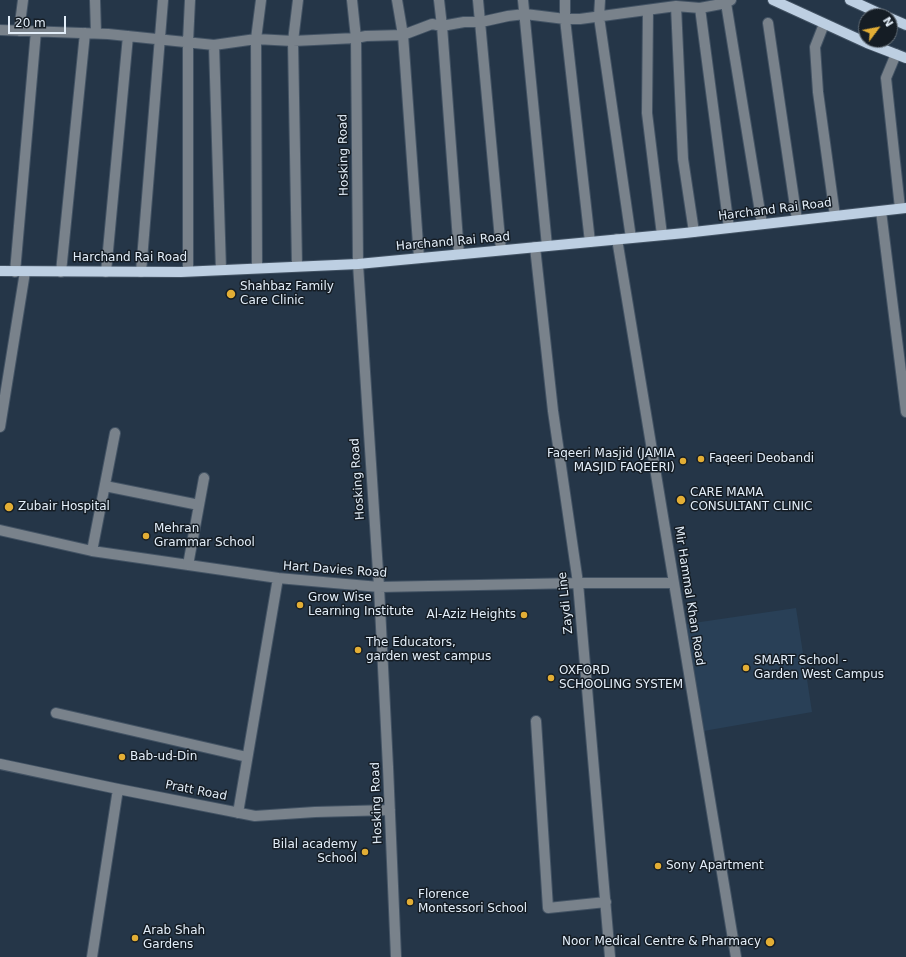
<!DOCTYPE html>
<html>
<head>
<meta charset="utf-8">
<style>
	body { margin:0 }
	#map { position:relative; width:906px; height:957px; overflow:hidden; background:#253648; font-family:"DejaVu Sans",sans-serif }
	canvas { display:block }
	.north { position:absolute; left:858px; top:8px; width:40px; height:40px; box-sizing:border-box; background:#151d25; border:1px solid #67717a; border-radius:50%; rotate:58deg; font-size:11px; font-weight:700; line-height:16px; text-align:center; color:#e3eef9 }
	.north::after { content:''; display:block; margin:auto; width:14px; height:18px; background:#e3ae35; clip-path:polygon(50% 0,100% 100%,50% 72%,0 100%) }
	.scale { position:absolute; left:8px; top:16px; width:58px; height:18px; box-sizing:border-box; border:2px solid #e3eef9; border-top:0; padding-left:5px; font-size:12px; line-height:14px; white-space:nowrap; color:#e3eef9; -webkit-text-stroke:3px #151d25; paint-order:stroke }
</style>
</head>
<body>
<div id="map">
<canvas width="906" height="957"></canvas>
<div class="north">N</div>
<div class="scale">20 m</div>
</div>
<script>
const ctx = document.querySelector('canvas').getContext('2d');
ctx.lineJoin = 'round';
function fill(path, color) {
  ctx.fillStyle = color;
  ctx.fill(path, 'evenodd');
}
function strokePath(path, color, width, dash) {
  ctx.strokeStyle = color;
  ctx.lineWidth = width;
  ctx.lineCap = dash ? 'butt' : 'round';
  ctx.setLineDash(dash || []);
  ctx.stroke(path);
}
function drawText(font, color, halo, rows, align = 'center') {
  ctx.font = font + ' "DejaVu Sans",sans-serif';
  ctx.lineWidth = 3;
  ctx.setLineDash([]);
  ctx.textBaseline = 'middle';
  ctx.strokeStyle = halo;
  ctx.fillStyle = color;
  for (const [text, x, y, turn = 0] of rows) {
    ctx.save();
    ctx.translate(x, y);
    ctx.rotate((+turn || 0) * Math.PI / 180);
    ctx.textAlign = isNaN(turn) ? turn : align;
    if (halo) ctx.strokeText(text, 0, 0);
    ctx.fillText(text, 0, 0);
    ctx.restore();
  }
}
fill(new Path2D(`
	M796 608 812 712 698 732 680 625Z`), '#294057');
const minor = new Path2D(`
	M95 0 96 33
	M352 0 356 38 358 264 379 587 388 767 396 957
	M397 0 403 35 419 258
	M439 0 442 26 459 254
	M478 0 501 250
	M523 0 547 246
	M565 0V19L590 242
	M600 0 599 17 631 238
	M726 3 762 224
	M676 6 683 159 694 232
	M700 8 729 228
	M648 10 647 113 662 235
	M768 23 797 220
	M824 24 815 47 818 92 835 216
	M0 30 108 34 214 45 256 39 293 41 356 38 366 36 403 35 432 24 442 26 464 22H481L508 16 525 14 565 19H580L676 6 700 8 726 3 731 0
	M19 31 23 0
	M214 45 221 270
	M896 54 886 78 900 208
	M881 211 906 412
	M617 239 736 957
	M535 247 553 411 578 583 610 957
	M297 266 293 41 298 0
	M257 268 256 39 261 0
	M188 271V42L190 0
	M15 272 36 31
	M61 272 85 33
	M106 272 128 36
	M141 272 163 0
	M0 427 25 272
	M105 486 199 505
	M0 530 92 551 278 578 379 587 578 583H673
	M92 551 115 433
	M188 565 204 478
	M56 713 247 757
	M536 721 548 908 606 902
	M0 764 118 789 255 816 315 812 390 810
	M238 813 278 578
	M92 957 118 789`);
const major = new Path2D(`
	M773 0 867 43 906 58
	M850 0 885 16
	M890 18 906 25
	M0 271 181 272 358 264 685 233 906 208`);
strokePath(minor, '#435364', 12);
strokePath(major, '#435364', 12);
strokePath(minor, '#79828b', 10);
strokePath(major, '#bdcfe2', 10);
for (const [x, y, r, color] of [
	[231,294,5,"#e3ae35"],
	[701,459,4,"#e3ae35"],
	[683,461,4,"#e3ae35"],
	[681,500,5,"#e3ae35"],
	[9,507,5,"#e3ae35"],
	[146,536,4,"#e3ae35"],
	[300,605,4,"#e3ae35"],
	[524,615,4,"#e3ae35"],
	[358,650,4,"#e3ae35"],
	[746,668,4,"#e3ae35"],
	[551,678,4,"#e3ae35"],
	[122,757,4,"#e3ae35"],
	[365,852,4,"#e3ae35"],
	[658,866,4,"#e3ae35"],
	[410,902,4,"#e3ae35"],
	[135,938,4,"#e3ae35"],
	[770,942,5,"#e3ae35"]
]) {
  const dot = new Path2D();
  dot.arc(x, y, r, 0, 2 * Math.PI);
  ctx.fillStyle = color;
  ctx.fill(dot);
  strokePath(dot, '#151d25', 1.5);
}
drawText('12px', '#e3eef9', '#151d25', [
	["Hosking Road",344,155,-91],
	["Harchand Rai Road",775,210,-7],
	["Harchand Rai Road",453,242,-5],
	["Harchand Rai Road",130,258],
	["Hosking Road",358,479,-94],
	["Hart Davies Road",335,570,4],
	["Mir Hammal Khan Road",689,596,81],
	["Zaydi Line",566,603,-96],
	["Pratt Road",196,791,11],
	["Hosking Road",377,803,-92]
]);
drawText('12px', '#e3eef9', '#151d25', [
	["Shahbaz Family",240,287],
	["Care Clinic",240,301],
	["Faqeeri Masjid (JAMIA",675,454,"right"],
	["MASJID FAQEERI)",675,468,"right"],
	["Faqeeri Deobandi",709,459],
	["CARE MAMA",690,493],
	["CONSULTANT CLINIC",690,507],
	["Zubair Hospital",18,507],
	["Mehran",154,529],
	["Grammar School",154,543],
	["Grow Wise",308,598],
	["Learning Institute",308,612],
	["Al-Aziz Heights",516,615,"right"],
	["The Educators,",366,643],
	["garden west campus",366,657],
	["SMART School -",754,661],
	["Garden West Campus",754,675],
	["OXFORD",559,671],
	["SCHOOLING SYSTEM",559,685],
	["Bab-ud-Din",130,757],
	["Bilal academy",357,845,"right"],
	["School",357,859,"right"],
	["Sony Apartment",666,866],
	["Florence",418,895],
	["Montessori School",418,909],
	["Arab Shah",143,931],
	["Gardens",143,945],
	["Noor Medical Centre & Pharmacy",761,942,"right"]
], 'left');
</script>
</body>
</html>
